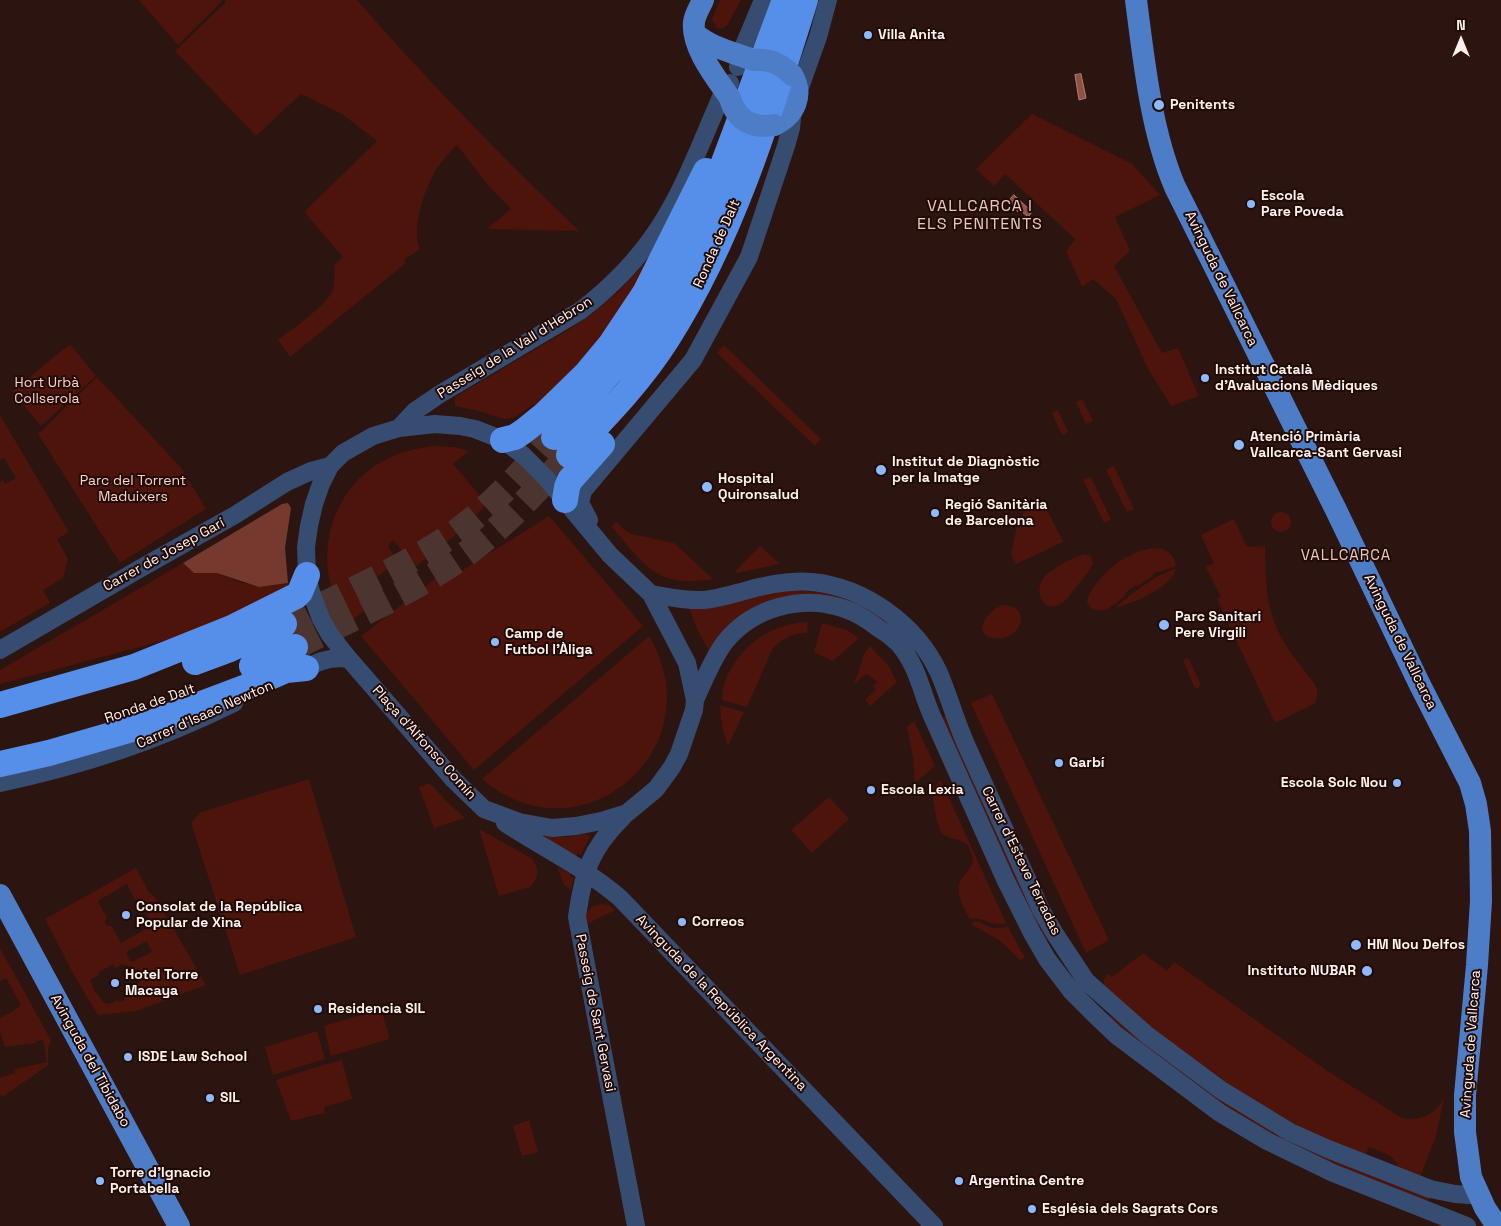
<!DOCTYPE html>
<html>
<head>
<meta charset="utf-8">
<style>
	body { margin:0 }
	#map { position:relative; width:1501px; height:1226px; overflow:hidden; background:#2c1410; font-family:"Space Grotesk",sans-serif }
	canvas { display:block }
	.north { position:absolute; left:1436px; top:15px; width:50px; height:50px; -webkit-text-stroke:4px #210b07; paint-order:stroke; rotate:0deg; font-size:14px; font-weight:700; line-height:20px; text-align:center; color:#fff1ee }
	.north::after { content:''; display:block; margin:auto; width:18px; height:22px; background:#fff1ee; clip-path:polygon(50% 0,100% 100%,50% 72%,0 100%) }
</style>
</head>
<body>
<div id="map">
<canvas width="1501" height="1226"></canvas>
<div class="north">N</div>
</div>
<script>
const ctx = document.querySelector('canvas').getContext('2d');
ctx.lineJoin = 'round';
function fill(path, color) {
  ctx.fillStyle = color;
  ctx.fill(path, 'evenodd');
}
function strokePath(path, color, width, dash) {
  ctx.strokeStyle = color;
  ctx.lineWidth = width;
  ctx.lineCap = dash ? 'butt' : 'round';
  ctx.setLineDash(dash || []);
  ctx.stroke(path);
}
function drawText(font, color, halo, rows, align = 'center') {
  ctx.font = font + ' "Space Grotesk",sans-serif';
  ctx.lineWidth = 4;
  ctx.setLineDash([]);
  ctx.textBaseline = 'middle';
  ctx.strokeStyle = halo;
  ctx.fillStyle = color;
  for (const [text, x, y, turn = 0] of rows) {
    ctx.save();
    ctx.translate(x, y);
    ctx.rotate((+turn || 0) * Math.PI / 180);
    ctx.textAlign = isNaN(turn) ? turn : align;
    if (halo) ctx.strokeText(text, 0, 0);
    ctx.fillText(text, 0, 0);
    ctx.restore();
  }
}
fill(new Path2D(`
	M139 0H221L222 1 178 45Z
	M225 0H357C427 80 502 157 579 231L487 229 511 209 488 185 457 145C449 153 440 163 434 173 424 193 411 228 420 249L404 260 406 263 290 357 278 340C292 329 328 305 333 289 335 281 335 273 334 265L343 257 304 212 377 141 342 114 301 94 256 136 175 51 226 2Z
	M720 0H741L728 24 722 29 715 27 716 26 712 19Z
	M1032 114 1132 164 1160 195 1115 217 1130 251 1114 266 1162 353 1178 348 1199 396 1171 406 1147 367 1116 299 1093 279 1082 287 1066 251 1075 239 1005 174 994 186 976 169Z
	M655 252 629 308 538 409 534 404 515 417 505 419 475 410 455 406V397L568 330 591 315 618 292Z
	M70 344 96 376 41 426 12 391Z
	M724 345 821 439 815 446 717 353Z
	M97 377 182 469 206 509 120 563 38 434Z
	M1082 399 1093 421 1086 424 1076 402Z
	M1058 410 1068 432 1062 435 1052 413Z
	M0 415 69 532 57 539 68 559 63 578 43 590 50 603 0 632V482L3 480 5 484 16 478 4 458 0 460Z
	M434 446 454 447 469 451 453 464 487 504 454 536 415 567 393 540 388 546 397 561 370 583 384 595 349 623C310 572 325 492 383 461 399 452 416 448 434 446Z
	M1114 466 1134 509 1127 512 1106 470Z
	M1091 477 1111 520 1104 523 1083 480Z
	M1039 506H1044L1047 510 1063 542 1016 564 1011 554 1019 517 1025 512Z
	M1271 522a10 10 0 1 1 20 0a10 10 0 1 1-20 0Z
	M549 516 643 626 474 770 361 636 444 572 451 580 466 568Z
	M1234 519 1247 547 1265 546C1266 572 1265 600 1275 624 1283 646 1300 664 1314 683 1318 690 1319 697 1314 704L1275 723 1217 599 1221 597 1206 567 1214 563 1201 535Z
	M616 522 626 531 632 534 674 543 713 579C656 588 646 567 612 527Z
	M760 546 780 564 737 573 735 571Z
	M1156 548C1167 549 1174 554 1176 566L1159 572 1158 571 1152 575 1153 576 1137 586 1136 585 1125 593 1126 595C1115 603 1105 616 1091 608L1087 602 1088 597C1101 572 1127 550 1156 548Z
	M1085 554 1091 556 1093 563C1090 571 1083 578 1077 586 1072 592 1067 602 1058 605 1042 611 1035 592 1042 580 1048 570 1073 557 1085 554Z
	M183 563 194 573H217L242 583 271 586 288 583 285 592 213 625 159 642 0 684V670Z
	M1176 569C1170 589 1133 603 1115 608 1128 596 1159 572 1176 569Z
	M786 590 824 592 860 604 889 623 887 626 802 597 710 653 698 631 689 608Z
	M1003 605C1033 605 1022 643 993 638 987 637 984 635 982 629 984 617 992 609 1003 605Z
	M808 622 807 633C792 633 781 639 772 650L747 707 722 700C721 689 726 677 732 667 749 639 775 624 808 622Z
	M822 623 847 630 859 638 833 661 814 652Z
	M649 636C716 748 581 864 482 779Z
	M870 646 888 665 897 682 870 706 865 700 876 690 873 686 878 682 866 674 854 684 865 652Z
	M1187 658 1190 661 1200 683 1199 688 1197 689 1194 686 1184 663V660Z
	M992 694 1109 940 1086 953 971 703Z
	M720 705 744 712 728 746 722 727Z
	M948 715 1050 938 1045 942 1031 917 941 718Z
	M914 721 935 766 915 783 913 757 907 727Z
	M309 779 356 937 240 975 191 823 201 812Z
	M941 780 1006 923C993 928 984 916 970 919 965 910 957 897 959 886 961 872 977 870 971 852 966 836 952 842 943 834 937 830 933 797 932 789Z
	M430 783 448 803 465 818 434 828 419 787Z
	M829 797 849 819 812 853 791 830Z
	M479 829 531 858C540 867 539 878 530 887L499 896Z
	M586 834 590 836 581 855 578 853 576 857 544 839 545 836 568 837Z
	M557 867 570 873V876L574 878 571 890 564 885Z
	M136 868 150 894H152L158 902 206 985 136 1011 98 1015 75 977 45 919ZM127 884 135 900 138 898 153 925 121 943 112 926H109L106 925 105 921 107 918 98 901ZM147 941 152 952 131 962 126 952ZM113 964 115 968 123 964 124 966 126 965 132 967 134 970 137 969 140 975 137 976 139 980 138 985 135 987 137 989 126 995 124 1000 120 1002 117 1000C101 1010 104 998 94 991L93 987 90 980 99 975 98 973Z
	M602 904 609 905 615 910 585 925C585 913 589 905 602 904Z
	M975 922H979L992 928 1008 927 1025 958 1020 960 999 940 974 926 971 923Z
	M0 948 51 1040 48 1048V1065L4 1096 0 1095V1078L15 1073V1069L47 1062 44 1044 42 1040 37 1041 35 1043 5 1047 0 1032V1018L10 1013 21 1005 6 978 0 981Z
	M1143 953 1167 971 1174 962 1329 1072 1402 1118C1421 1121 1435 1115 1444 1098L1436 1136 1420 1178 1398 1168C1395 1154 1380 1152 1369 1147L1365 1155 1344 1147 1296 1125 1240 1093 1132 1014 1104 989V980L1107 974 1112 977Z
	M381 1009 390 1039 331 1056 324 1026Z
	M1112 1015 1221 1097 1430 1197 1428 1202 1336 1166 1299 1149 1249 1122 1223 1106 1108 1019Z
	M317 1031 325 1059 273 1075 265 1047Z
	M342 1060 352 1099 324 1107 325 1113 291 1121 276 1080 316 1067Z
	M529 1120 538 1152 522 1156 513 1126Z`), '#4d140b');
fill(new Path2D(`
	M288 503 291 508 285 548 288 583 259 587 217 573H194L183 563 282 504Z`), '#76392e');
const water = new Path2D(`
	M1081 74 1086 98 1079 100 1075 75Z
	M1014 195 1032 212 1028 217 1020 210 1018 212 1009 201Z`);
fill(water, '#905044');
strokePath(water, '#b18077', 1);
strokePath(new Path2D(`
	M284 624C337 597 395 572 446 539 487 512 521 473 554 437
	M295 647C350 619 408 594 459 559 501 530 535 492 569 455`), '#4c3531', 26, [26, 13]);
strokePath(new Path2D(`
	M738 67 740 55 763 0
	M798 93 818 37 828 0
	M435 424 460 426 475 429 503 440 523 455 546 478 610 555 651 594 687 663 695 700 694 710 679 754 672 767 656 789 627 813 601 821 576 826 552 828 519 822 484 809 453 779 349 659 330 635 321 619 311 592 307 575 306 547 309 526 314 504 321 484 330 466 343 453 373 436 399 428Z
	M399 428 415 411 440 394 580 311C610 288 637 261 658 229 685 188 702 140 722 95L730 83
	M589 520 580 503 583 491 693 360 749 257 786 146 791 128 793 109
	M651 594C668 597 686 601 704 600 716 599 729 595 741 592 764 585 787 580 812 582 865 587 917 625 939 673 950 699 957 726 969 751 993 804 1017 857 1041 910L1055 934 1086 981 1147 1035 1221 1090 1290 1132 1328 1149 1430 1189 1455 1194 1470 1195 1478 1194
	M0 650 141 568 235 515 287 482 311 471 330 466
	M296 673C315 663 327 656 349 659
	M695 700C704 681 712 659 725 642 753 607 803 594 845 609 857 613 868 620 878 628 885 632 893 638 899 644 918 667 921 691 932 716L1006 881 1032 933 1047 959 1072 992 1093 1013 1116 1035 1220 1113 1267 1141 1333 1173 1467 1226
	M0 783C84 765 157 741 234 703
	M623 817C590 849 583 873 577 917L636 1226
	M505 823C543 848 585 868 620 898L934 1226`), '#364d71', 18);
strokePath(new Path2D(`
	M703 0C700 7 695 14 694 22 691 47 716 78 730 98
	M1136 0C1144 61 1151 131 1175 187L1336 510 1420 685 1470 783 1476 804 1480 831 1481 901 1477 965 1465 1095V1132L1471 1177 1485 1208 1497 1226
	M695 34C712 48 732 52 753 60
	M774 125C795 115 804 95 792 75
	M0 895 179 1226`), '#4d7dc7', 22);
strokePath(new Path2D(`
	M554 437 635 343 662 302 703 218 785 0
	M503 440 515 437 524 431 545 414 586 374 611 344 645 293 706 171
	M569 455C604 418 640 382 667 339 732 237 769 116 805 0
	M565 500 567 487 570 480 602 444
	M195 662 230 649 284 624
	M252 666 295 647
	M0 705 134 667 234 627 296 596 300 592 307 575
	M0 764 49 753 146 725 244 688 286 670 306 668`), '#568fea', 26);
strokePath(new Path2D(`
	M753 60C769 59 780 63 792 75
	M730 98C736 120 752 129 774 125`), '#4d7dc7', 22);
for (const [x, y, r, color] of [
	[868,35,5,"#8eb9fc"],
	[1159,105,6,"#8eb9fc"],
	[1251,204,5,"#8eb9fc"],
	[1205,378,5,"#8eb9fc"],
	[1239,445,6,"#8eb9fc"],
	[881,470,6,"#8eb9fc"],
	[707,487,6,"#8eb9fc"],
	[935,513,5,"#8eb9fc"],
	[1164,625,6,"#8eb9fc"],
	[495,642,5,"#8eb9fc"],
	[1059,763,5,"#8eb9fc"],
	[1397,783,5,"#8eb9fc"],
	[871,790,5,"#8eb9fc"],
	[126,915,5,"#8eb9fc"],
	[682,922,5,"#8eb9fc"],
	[1356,945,6,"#8eb9fc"],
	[1367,971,6,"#8eb9fc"],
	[115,983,5,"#8eb9fc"],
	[318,1009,5,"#8eb9fc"],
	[128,1057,5,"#8eb9fc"],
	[210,1098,5,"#8eb9fc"],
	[100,1181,5,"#8eb9fc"],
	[959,1181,5,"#8eb9fc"],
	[1032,1209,5,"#8eb9fc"]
]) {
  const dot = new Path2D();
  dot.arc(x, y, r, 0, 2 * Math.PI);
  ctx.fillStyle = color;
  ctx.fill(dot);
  strokePath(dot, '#210b07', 2);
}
drawText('bold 14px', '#fff1ee', '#210b07', [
	["Villa Anita",878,35],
	["Penitents",1170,105],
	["Escola",1261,196],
	["Pare Poveda",1261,212],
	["Institut Català",1215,370],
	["d'Avaluacions Mèdiques",1215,386],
	["Atenció Primària",1250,437],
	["Vallcarca-Sant Gervasi",1250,453],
	["Institut de Diagnòstic",892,462],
	["per la Imatge",892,478],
	["Hospital",718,479],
	["Quironsalud",718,495],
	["Regió Sanitària",945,505],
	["de Barcelona",945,521],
	["Parc Sanitari",1175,617],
	["Pere Virgili",1175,633],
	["Camp de",505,634],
	["Futbol l'Àliga",505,650],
	["Garbí",1069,763],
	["Escola Solc Nou",1387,783,"right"],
	["Escola Lexia",881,790],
	["Consolat de la República",136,907],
	["Popular de Xina",136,923],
	["Correos",692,922],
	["HM Nou Delfos",1367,945],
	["Instituto NUBAR",1356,971,"right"],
	["Hotel Torre",125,975],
	["Macaya",125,991],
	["Residencia SIL",328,1009],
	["ISDE Law School",138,1057],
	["SIL",220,1098],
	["Torre d'Ignacio",110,1173],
	["Portabella",110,1189],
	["Argentina Centre",969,1181],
	["Església dels Sagrats Cors",1042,1209]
], 'left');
drawText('14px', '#fff1ee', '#210b07', [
	["Ronda de Dalt",717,244,-66],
	["Avinguda de Vallcarca",1221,279,64],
	["Passeig de la Vall d'Hebron",515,348,-32],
	["Carrer de Josep Garí",164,555,-29],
	["Avinguda de Vallcarca",1400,642,64],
	["Ronda de Dalt",150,704,-19],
	["Carrer d'Isaac Newton",205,715,-24],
	["Plaça d'Alfonso Comín",424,743,48],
	["Carrer d'Esteve Terradas",1021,861,64],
	["Avinguda de la República Argentina",721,1003,46],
	["Passeig de Sant Gervasi",595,1013,79],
	["Avinguda de Vallcarca",1471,1044,-86],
	["Avinguda del Tibidabo",90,1061,61]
]);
drawText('14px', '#f9d1c8', '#210b07', [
	["Hort Urbà",47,383],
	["Collserola",47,399],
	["Parc del Torrent",133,481],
	["Maduixers",133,497]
]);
ctx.letterSpacing = '1px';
drawText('15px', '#e9c7c0', '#210b07', [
	["VALLCARCA",1346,556]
]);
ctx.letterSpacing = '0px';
ctx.letterSpacing = '1px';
drawText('16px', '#e9c7c0', '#210b07', [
	["VALLCARCA I",980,207],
	["ELS PENITENTS",980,225]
]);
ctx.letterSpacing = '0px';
</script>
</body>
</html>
